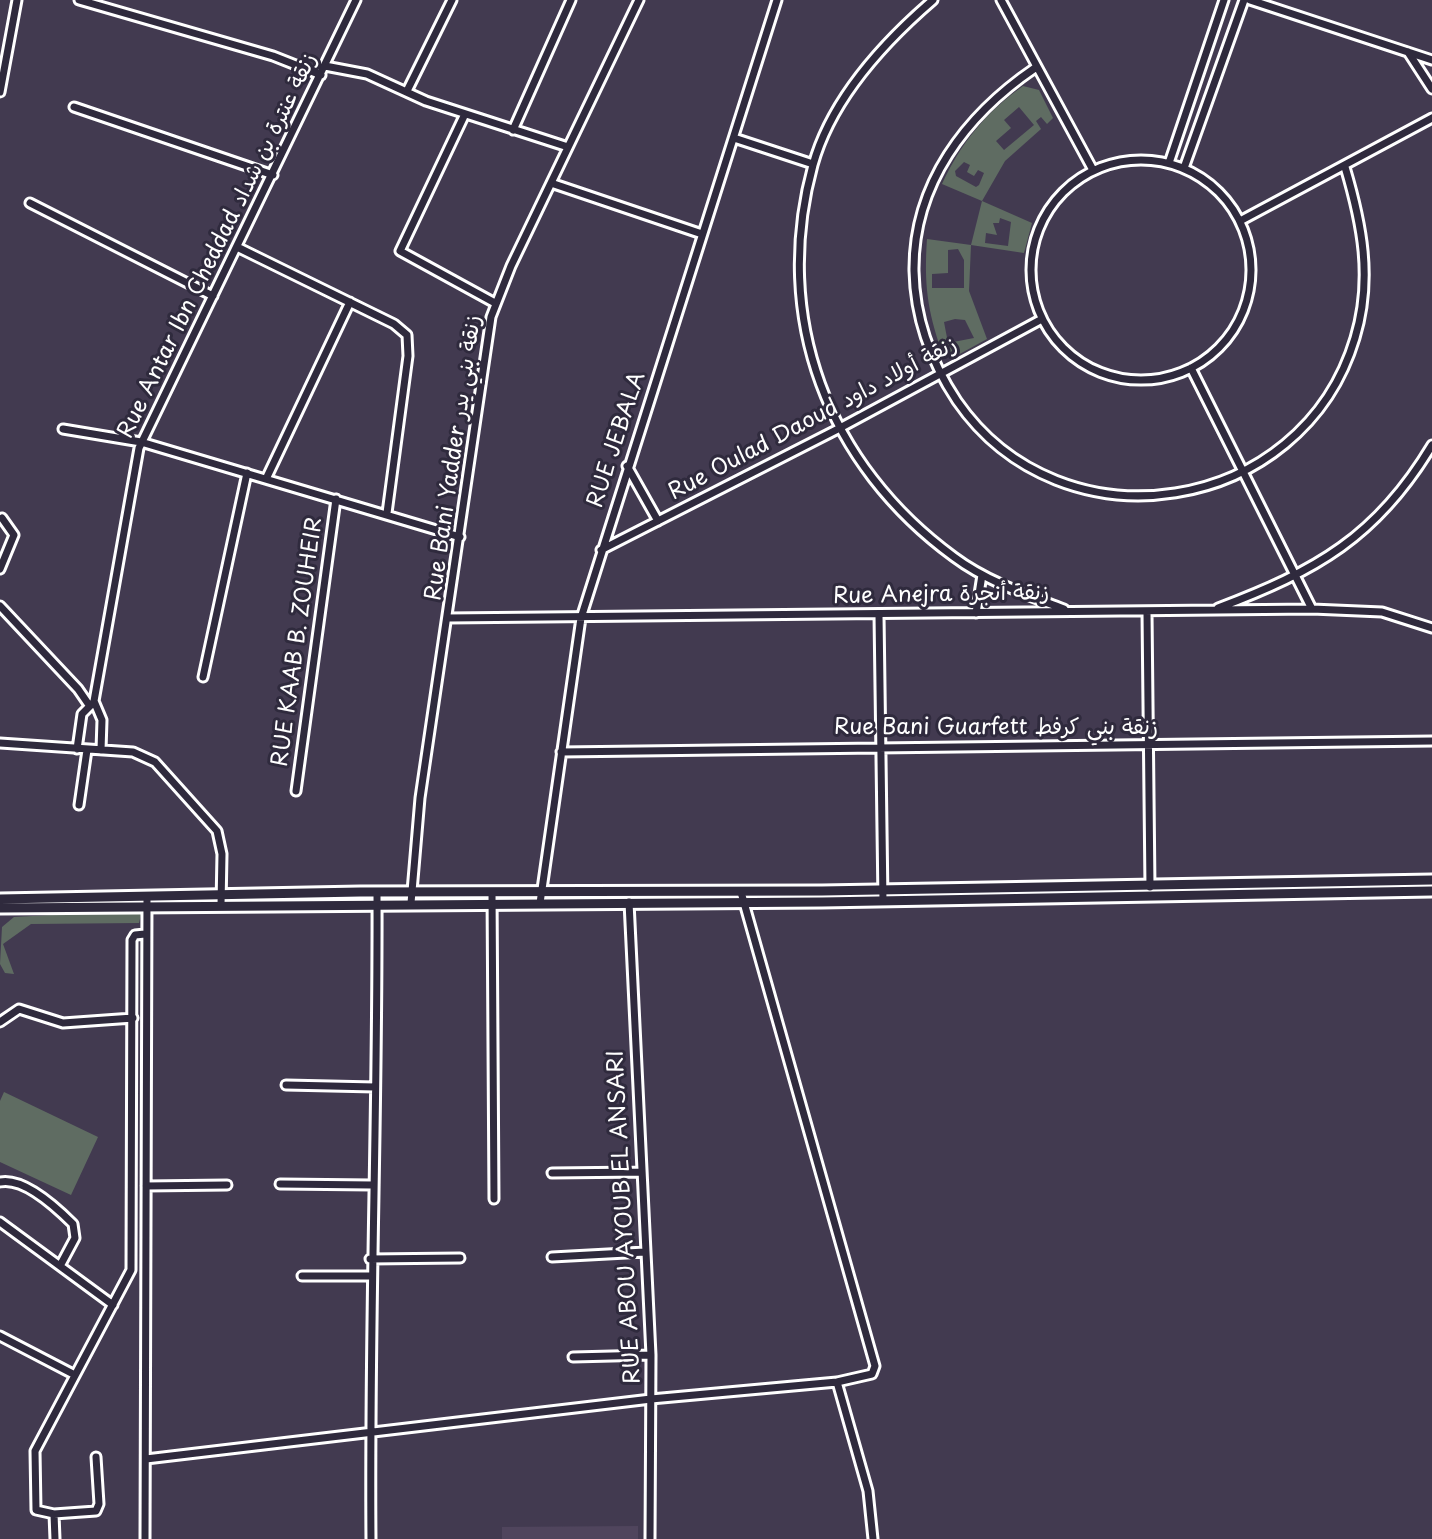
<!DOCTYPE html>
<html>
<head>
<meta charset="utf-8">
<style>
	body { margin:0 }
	canvas { display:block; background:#423a50 }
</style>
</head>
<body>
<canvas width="1432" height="1539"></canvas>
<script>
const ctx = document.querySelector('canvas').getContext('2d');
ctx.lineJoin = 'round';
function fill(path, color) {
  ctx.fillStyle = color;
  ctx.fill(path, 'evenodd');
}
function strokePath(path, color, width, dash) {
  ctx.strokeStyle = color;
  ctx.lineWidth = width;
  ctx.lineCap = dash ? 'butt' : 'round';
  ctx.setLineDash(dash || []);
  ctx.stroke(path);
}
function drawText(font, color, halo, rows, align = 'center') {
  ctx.font = font + ' "Playpen Sans","Playpen Sans Arabic",sans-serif';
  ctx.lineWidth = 6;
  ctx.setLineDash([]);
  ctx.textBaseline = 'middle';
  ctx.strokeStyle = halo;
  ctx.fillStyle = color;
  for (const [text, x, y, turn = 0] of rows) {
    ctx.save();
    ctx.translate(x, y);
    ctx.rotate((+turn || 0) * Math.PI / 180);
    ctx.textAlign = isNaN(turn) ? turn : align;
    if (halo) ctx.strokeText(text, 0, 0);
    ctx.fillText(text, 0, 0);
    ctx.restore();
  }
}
fill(new Path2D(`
	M638 1526V1539H502V1527Z`), '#50455d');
fill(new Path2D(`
	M1023 86 1039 90 1053 118 1047 124 1041 117 1036 121 1041 129 1005 161 982 201 1032 223 1024 253 971 245 969 291 987 339 956 356 942 352C927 310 924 283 927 239L971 245 982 201 942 184C961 143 986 112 1023 86ZM1019 107 1034 125 1004 150 996 141 1011 128 1004 120ZM964 162 970 165 967 172 974 176 978 170 984 173 979 185 976 187 956 176 955 171ZM1000 218 1011 222 1008 246 985 243 986 233 997 235 993 223H999ZM958 249 964 260V288H932V274L948 273V250ZM955 319 965 320 974 338 948 343 944 322Z
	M142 910 139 923 31 924 3 944 14 974 5 973 0 964 2 927 14 917Z
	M4 1092 98 1137 71 1195 0 1162V1101Z`), '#5f6c62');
const street = new Path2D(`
	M79 0 273 56 321 75
	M933 0C883 43 831 100 813 165 771 318 828 465 954 557 986 581 1027 595 1064 609
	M1001 0 1093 170
	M1250 0 1432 60
	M1408 52 1432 89
	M325 66 367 74 426 101 568 147
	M1035 68C966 115 913 184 914 271 915 319 931 362 957 401 1062 553 1302 515 1355 338 1373 279 1362 224 1345 167
	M407 91 452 0
	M0 92 17 0
	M74 107 273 175
	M465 114 400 251 495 303
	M513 130 571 0
	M734 138 813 164
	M1031 270a110 110 0 1 1 220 0a110 110 0 1 1-220 0Z
	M1169 163 1224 0
	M1184 168 1244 0
	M551 183 702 234
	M30 203 213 296
	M1240 221 1432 118
	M237 247 394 324 407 335 408 356 387 513
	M1191 368 1312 609
	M63 429 141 442 460 537
	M627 466 658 521
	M266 479 350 302
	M601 550 838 429 1042 319
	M0 569 14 535 2 518
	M0 606 78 689 89 705
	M1218 608C1316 571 1377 537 1432 445
	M976 613 982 575
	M1147 613 1150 887
	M879 615 883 901
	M448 618 1312 609 1382 612 1432 628
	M203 677 247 473
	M94 701 139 448 356 0
	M94 701 102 720 101 750
	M0 743 133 752 155 762 217 831 222 854 221 905
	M77 749 82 714 93 703
	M561 752 1432 741
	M296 791 336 499
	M79 805 87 750
	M492 892 494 1199
	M629 902 651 1355 650 1539
	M411 903 420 798 491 317 511 266 639 0
	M540 903 581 618 777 0
	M0 1022 19 1009 63 1023 133 1018
	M286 1085 375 1087
	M552 1173 642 1172
	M0 1182C24 1177 57 1208 73 1224L75 1238 60 1266
	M280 1184 372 1185
	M146 1186 227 1185
	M0 1222 113 1305
	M552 1257 645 1252
	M370 1259 460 1258
	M302 1276H370
	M0 1336 75 1375
	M573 1357 651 1355
	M837 1382 868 1491 873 1539
	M96 1457 99 1504 96 1511 54 1514 36 1510 35 1451 131 1270 132 940 135 935 145 934
	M146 1459 651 1399 837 1382 872 1374 875 1366 741 892
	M54 1514 55 1539
	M145 1539 147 897
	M371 1539C369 1323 378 1108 377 892`);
const secondary = new Path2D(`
	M0 899 360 892 822 891 1432 880
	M0 908 822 902 1432 891`);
strokePath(street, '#fff', 13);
strokePath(secondary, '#fff', 15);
strokePath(street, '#2f2a3d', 7);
strokePath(secondary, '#2f2a3d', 9);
drawText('22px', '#fff', '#2f2a3d', [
	["Rue Antar Ibn Cheddad زنقة عنترة بن شداد",218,246,-64],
	["Rue Oulad Daoud زنقة أولاد داود",813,419,-28],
	["RUE JEBALA",617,440,-72],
	["Rue Bani Yadder زنقة بني يدر",454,458,-82],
	["Rue Anejra زنقة أنجرة",941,595,-1],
	["RUE KAAB B. ZOUHEIR",298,642,-82],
	["Rue Bani Guarfett زنقة بني كرفط",996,728],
	["RUE ABOU AYOUB EL ANSARI",625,1217,-93]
]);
</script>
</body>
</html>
